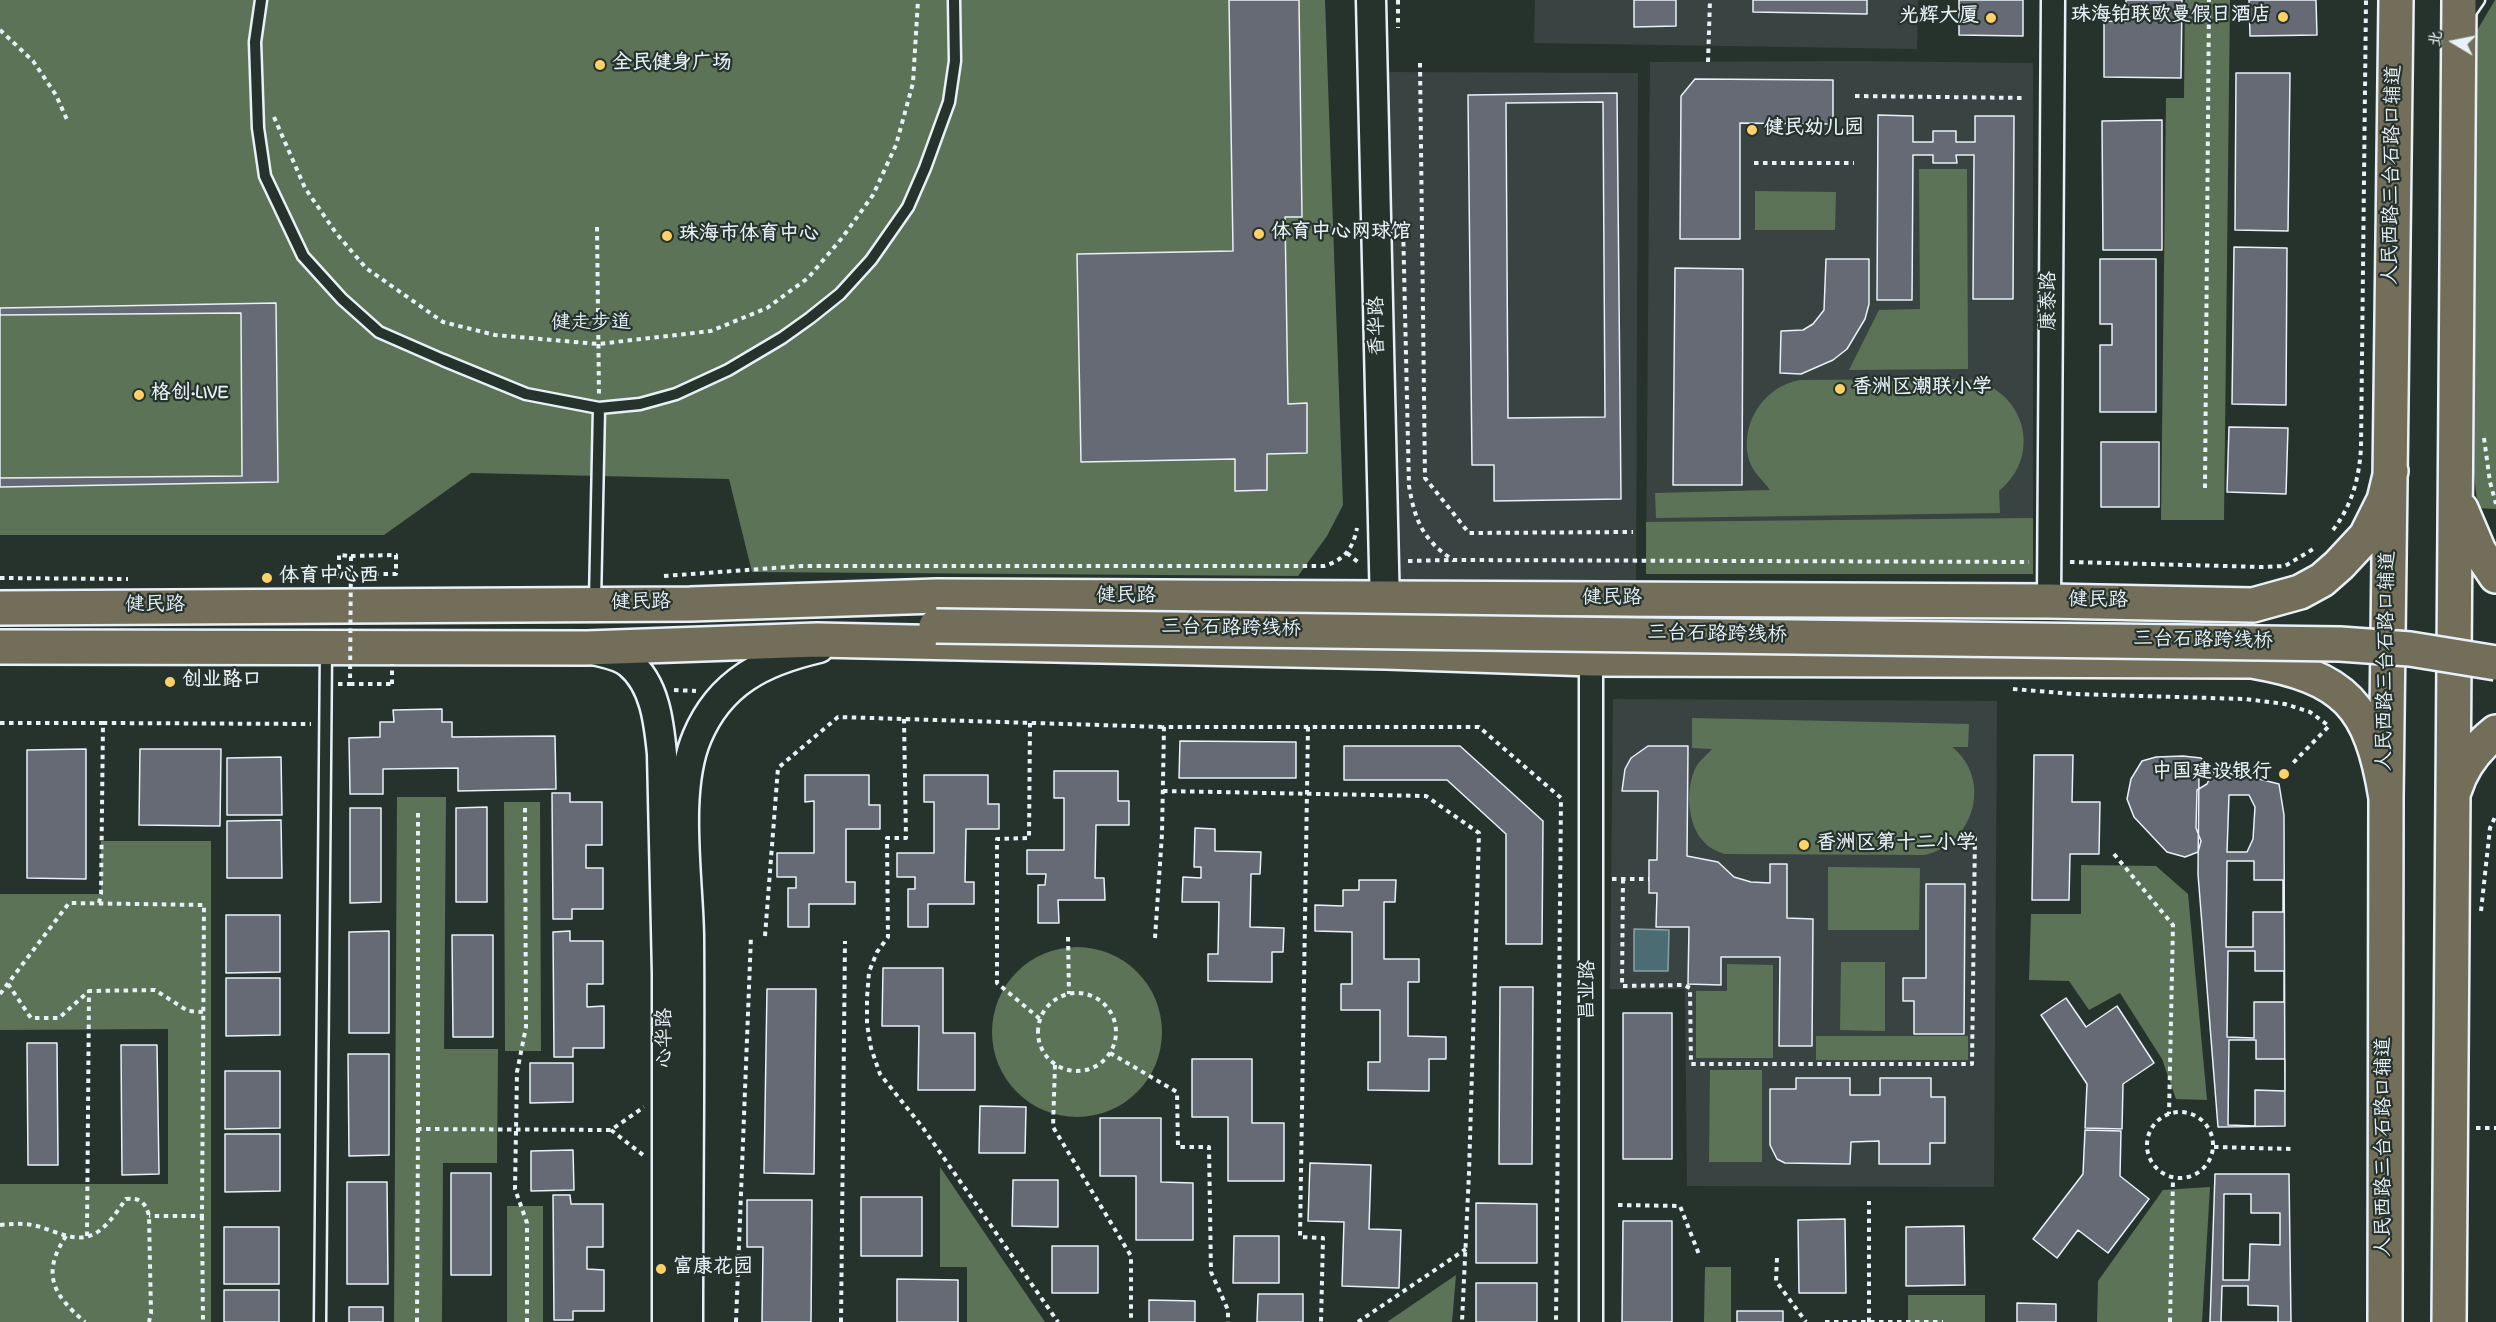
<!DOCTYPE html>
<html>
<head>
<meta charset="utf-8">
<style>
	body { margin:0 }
	#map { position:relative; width:2496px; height:1322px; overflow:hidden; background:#26332d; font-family:"Indie Flower","LXGW WenKai TC",sans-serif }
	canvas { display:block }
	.north { position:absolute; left:2424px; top:12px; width:60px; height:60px; -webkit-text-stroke:4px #26332d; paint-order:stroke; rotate:280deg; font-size:16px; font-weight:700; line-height:24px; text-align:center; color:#e8f1f8 }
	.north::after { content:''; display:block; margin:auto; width:21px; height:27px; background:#e8f1f8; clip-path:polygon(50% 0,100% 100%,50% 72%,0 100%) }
</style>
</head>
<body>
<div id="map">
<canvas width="2496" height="1322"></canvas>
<div class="north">北</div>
</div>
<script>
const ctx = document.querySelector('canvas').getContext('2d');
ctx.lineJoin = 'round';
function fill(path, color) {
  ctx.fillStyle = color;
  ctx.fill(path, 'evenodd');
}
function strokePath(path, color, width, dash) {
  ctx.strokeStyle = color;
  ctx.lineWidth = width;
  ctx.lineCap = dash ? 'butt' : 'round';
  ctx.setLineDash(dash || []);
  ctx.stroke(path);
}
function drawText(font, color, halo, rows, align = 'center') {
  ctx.font = font + ' "Indie Flower","LXGW WenKai TC",sans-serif';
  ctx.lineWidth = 4.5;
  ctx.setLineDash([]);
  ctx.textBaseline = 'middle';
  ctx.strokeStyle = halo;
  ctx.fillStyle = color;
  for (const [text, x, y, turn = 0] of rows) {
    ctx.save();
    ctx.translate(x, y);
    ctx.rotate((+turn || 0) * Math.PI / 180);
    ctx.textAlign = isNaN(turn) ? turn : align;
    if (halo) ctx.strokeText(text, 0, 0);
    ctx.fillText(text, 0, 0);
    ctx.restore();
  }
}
fill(new Path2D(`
	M1535 0H1918L1917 49 1534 43Z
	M1856 61 2033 63V574H1646L1650 62Z
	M1386 72 1638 73 1636 584H1397Z
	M1613 699 1997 701 1994 1187 1687 1186 1685 989H1610Z`), '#394442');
fill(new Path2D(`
	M0 0H1325L1343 505 1327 536 1298 576 752 572 729 479 471 473 384 535H0Z
	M2185 0H2230L2224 520H2161L2166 98H2184Z
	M2495 0H2496V509L2478 508 2465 404 2472 39Z
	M1919 169H1967L1968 369 1849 370 1879 310 1920 309Z
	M1755 191 1836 192 1835 230H1755Z
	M1966 379C2023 386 2045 454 1999 491L2000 513 1656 518 1655 493 1770 490C1763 480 1753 473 1749 460 1739 424 1764 386 1800 380Z
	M2033 518V574H1646V522Z
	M1692 718 1969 724 1968 747H1952C1993 779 1974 845 1924 855L1724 854C1717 851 1709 848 1704 842 1687 825 1685 788 1696 767 1700 760 1707 755 1712 749L1692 748Z
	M397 797H446L444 1049H498L497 1163H443L442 1322H394Z
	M504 802H540L541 1051H505Z
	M101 841H211V1322H0V1184H168V1029L0 1030V894H101Z
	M2081 865 2156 866 2188 894 2207 1100 2176 1099 2162 1059 2120 993 2089 1010 2069 981 2029 980 2031 914H2081Z
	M1828 867 1920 868 1919 930H1828Z
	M992 1032a85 85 0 1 1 170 0a85 85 0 1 1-170 0Z
	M1841 962H1885V1031L1840 1030Z
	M1727 964 1773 965V1058H1696V991H1727Z
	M1816 1036H1968V1060H1816Z
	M1710 1070H1762V1162H1709Z
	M940 1167 1045 1322H967V1267H940Z
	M2210 1187 2202 1322H2097L2098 1281 2163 1190Z
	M507 1206H543V1322H507Z
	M1705 1267H1731V1322H1704Z
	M1456 1275 1452 1322H1387Z
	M1908 1295H1985V1322H1908Z`), '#5d7357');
const water = new Path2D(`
	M1634 929 1669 930 1668 971H1634Z`);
fill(water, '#4b6c72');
strokePath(water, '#8aa1a8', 1.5);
const building = new Path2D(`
	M1229 0H1299L1302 217H1285L1288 404 1307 403V453L1267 454V490L1235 491V459L1081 462 1077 254 1233 251Z
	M1634 0H1676V26L1634 27Z
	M1753 0H1867V14L1753 12Z
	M1959 0H2023V36L1959 35Z
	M2126 0H2182L2181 78 2104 77V21L2126 22Z
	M2249 0H2316L2317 35 2250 36Z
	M2236 73H2290L2288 231 2235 230Z
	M1695 79 1833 80V124L1740 123V239H1680L1681 96Z
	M1617 93 1621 499 1494 501V465H1472L1468 95Z
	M1603 102 1605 417 1508 418 1506 103Z
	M1878 115 1913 116V142H1933V131H1956V142H1975V116H2014L2013 299H1973L1974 155H1956L1957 163H1933V155H1913L1912 300H1877Z
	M2162 120V250H2103L2102 121Z
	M2234 247 2287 248 2286 405 2232 404Z
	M1826 259H1869V304L1865 319 1847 349 1833 360 1801 374 1780 373 1781 331 1803 330 1813 324 1824 310Z
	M2100 259H2156V412H2100V345H2112V324H2100Z
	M1675 268 1743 269 1742 485H1673Z
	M276 303 278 482 0 487V308Z
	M241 313 242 476 0 478V315Z
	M2229 427 2288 428 2286 494 2227 492Z
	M2101 442H2159V507H2101Z
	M442 709V722H452V737L555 736 556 789 458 791V768L383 769V794H350L349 738 380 737V722H394L393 710Z
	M1180 741 1296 742V778H1179Z
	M1344 746H1460L1543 821 1542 944H1506V834L1447 780H1344Z
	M1648 746H1688L1687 856 1718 862 1734 877 1751 882 1770 883V864H1787V918L1813 919 1812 1046H1779L1780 957H1721V985L1688 984 1689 927H1656L1657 893H1649V860H1657L1658 791H1622L1625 769 1631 758Z
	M86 749V879L27 878V750Z
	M140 749H221L220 826 139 825Z
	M2034 755H2073L2072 802H2100L2099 854H2070L2069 900H2032Z
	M2183 756 2201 758 2213 771 2207 784 2197 790 2196 828 2201 841 2198 852 2185 857 2167 852 2134 817 2127 799 2131 779 2142 761 2156 757Z
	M281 757 282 815H227V758Z
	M1054 771H1118V801H1129V825H1096L1095 878H1104L1105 900H1058L1059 923H1038V885H1045L1046 874H1027V850H1064V798H1054Z
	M2199 772 2239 774 2279 784 2284 815 2285 1126 2218 1127 2198 874Z
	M805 775H869V805H880V829H846V882H855V904H809V927H788V888H796V877H777V853H814V801L805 802Z
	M924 775H988V804H999V829H966L965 882H974V904H928V927H908V889H915V877H897V853H934V802H924Z
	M552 793H570V802H602V845H586V868H603V909H572V919H553Z
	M2229 795H2249L2255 807 2253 839 2247 852H2227Z
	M487 807V902H456V808Z
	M350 808H381V902L350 903Z
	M281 820 282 878H227V821Z
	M1195 828 1215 829V851L1261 852 1260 874H1251L1250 927 1284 928 1283 952H1272V982L1208 981V954H1218L1219 902H1182L1183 877 1201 878V867H1194Z
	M2227 861H2254V880H2283V912H2253V947H2226Z
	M1359 880H1396L1395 902H1384V959H1419V982H1408V1036L1446 1037V1059H1429V1091L1368 1090V1062H1380V1010H1341V984H1352V932L1315 931V905L1343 906V890H1359Z
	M1926 884H1965L1964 1034H1914V1001H1903V978H1926Z
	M226 915H280V972L226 973Z
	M389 931V1033H349V932Z
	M570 931V941H603V984H587V1007L604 1006V1048H573V1057H554L553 932Z
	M452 935H493V1037H453Z
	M2228 951H2255V971H2284V1002H2254V1038L2227 1037Z
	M883 968H943V1033H975V1090H918L919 1026H882Z
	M226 978H280V1035L226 1036Z
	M1500 987H1533L1532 1164H1499Z
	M767 989H816L814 1174 764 1173Z
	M2066 998 2086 1027 2117 1006 2154 1063 2123 1084 2122 1129 2085 1128 2087 1084 2041 1015Z
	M1623 1013H1672V1159H1623Z
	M2229 1040H2256V1059H2285V1091L2255 1090V1126L2228 1125Z
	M27 1043H57L58 1165H28Z
	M121 1045H157L159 1174 122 1175Z
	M348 1054H389V1155L349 1156Z
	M1192 1059H1252V1123H1284V1181H1228V1117H1192Z
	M530 1063H573V1102L530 1103Z
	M225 1071H280V1128L225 1129Z
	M1796 1078H1850V1095H1880V1078H1931V1097H1945V1143H1930V1164H1879V1141L1851 1142 1850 1164 1785 1163 1777 1159 1770 1145V1089H1796Z
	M980 1106 1026 1107 1025 1153H979Z
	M1100 1118H1161V1182L1193 1183V1240H1136V1176H1100Z
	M2085 1130 2121 1131 2120 1176 2149 1199 2108 1253 2078 1230 2057 1258 2033 1239 2083 1174Z
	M225 1134H280V1191L225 1192Z
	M573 1150 574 1190 531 1191V1151Z
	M1310 1163 1371 1165 1369 1229 1401 1230 1399 1288 1342 1286 1344 1222 1308 1221Z
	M451 1173H491V1275H451Z
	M2215 1174H2289L2291 1322H2210Z
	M1013 1180H1058V1227L1012 1226Z
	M347 1182H387L388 1284H347Z
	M2224 1194H2251V1213H2280V1245L2250 1244 2249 1280H2223Z
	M553 1195H570L571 1204H603V1247H587V1269L604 1270V1311H573V1320H554Z
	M861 1197H922V1256H861Z
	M747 1200H812L811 1322H762L763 1247H747Z
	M1476 1203 1537 1204V1263H1476Z
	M1845 1219 1846 1293H1799L1798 1220Z
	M1623 1221H1672V1322H1622Z
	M1964 1226 1965 1285 1906 1286V1227Z
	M224 1227H279V1284H224Z
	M1234 1236H1279V1283H1233Z
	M1052 1246H1098V1293H1052Z
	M897 1279 958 1280V1322H897Z
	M1476 1283H1537V1322H1476Z
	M2222 1286H2248V1305L2278 1306V1322H2221Z
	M224 1290H279V1322H224Z
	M1258 1294H1303V1322H1257Z
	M1149 1300 1195 1301V1322H1149Z
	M2017 1303 2056 1304V1322H2017Z
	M349 1307H383V1322H349Z
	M1737 1311H1783V1322H1737Z`);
fill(building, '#656a74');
strokePath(building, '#e8f1f8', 1.5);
const service = new Path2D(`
	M261 0 255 42 258 128 265 176 303 256 342 299 379 332 443 360 526 394 599 408 640 404 676 394 728 370 782 338 810 318 840 294 871 260 908 207 925 168 949 102 955 61 954 0
	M2468 16 2479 0
	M595 601 599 408
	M320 1322 326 650`);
const minor = new Path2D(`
	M2049 601 2053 0
	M1591 1322V659`);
const tertiary = new Path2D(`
	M1371 0 1386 652
	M593 650C605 653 619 655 629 663 655 684 659 723 662 754L667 974V1322
	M688 1322C688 1193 690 1065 689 936 688 877 674 791 697 737 720 682 763 661 819 648`);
const primary = new Path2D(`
	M2461 509 2479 551 2496 576
	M0 608 690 604 937 596 2049 601 2253 605 2300 592 2322 580 2339 565 2366 536 2384 500 2391 471
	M0 647 587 648 817 640 1386 652 1591 659 2252 661C2345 677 2371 705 2386 798
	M2455 789C2462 766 2477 747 2496 732
	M2385 1322 2386 798 2396 0
	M2449 1322 2459 0`);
strokePath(service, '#e8f1f8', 15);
strokePath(minor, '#e8f1f8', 27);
strokePath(tertiary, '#e8f1f8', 33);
strokePath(primary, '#e8f1f8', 38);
strokePath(new Path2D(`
	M1398 0V28
	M0 30 33 61 56 95 68 122
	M1708 62 1710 0
	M1420 63 1425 478 1469 533 1633 532
	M1855 96 2026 98
	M274 117 305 188 336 233 366 268 443 322 495 335 598 344 711 331 767 308 808 278 842 238 873 195 896 145 913 83 918 0
	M1754 163H1854
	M1403 224 1409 486C1415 521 1423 540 1453 560L2029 562
	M597 227 599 395
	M2484 438 2490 482 2496 504
	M2205 488 2209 0
	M2333 530C2352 505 2359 479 2361 448L2366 0
	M1347 553 1359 563
	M351 556 396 555V574H363V579
	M1408 561 1451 560
	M2070 562 2263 567 2285 566 2315 548
	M664 576 802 566H1324C1344 560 1353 549 1357 528
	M0 578 128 579
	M339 578V555
	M350 684H392
	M2013 689 2073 694 2245 699 2285 704 2310 712 2329 726 2291 765
	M674 690 696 691
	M904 719 906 838H887L888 937 877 952 869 972 867 998V1024L871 1048 880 1074 923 1128 1058 1322
	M0 723H103
	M1030 723 1029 838 997 839V983L1040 1019
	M1308 727 1300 1237 1323 1238 1321 1322
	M1163 791 1426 796 1479 833 1469 1173 1462 1322
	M525 808 526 1027 517 1072 515 1189 527 1223V1322
	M418 813V1129L611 1130 644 1107
	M2114 854 2173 925 2169 1114
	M1612 879H1649
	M1623 879 1622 986 1684 985 1690 988 1691 1064H1972L1975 834
	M99 903 101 894 103 723 311 724
	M2481 911 2490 828 2496 815
	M765 936 778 768 838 717 1164 727
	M1068 937 1069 994
	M1155 938 1162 834 1164 727H1479L1561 798 1556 1322
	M8 984 31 1018H59L89 991 155 990 188 1011 203 1012
	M1038 1032a39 39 0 1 1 78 0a39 39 0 1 1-78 0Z
	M0 994 69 903 204 905 202 1216H149
	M1110 1053 1177 1092 1178 1147H1209L1211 1272 1228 1310V1322
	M1055 1065 1053 1127 1131 1256V1322
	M2147 1145a33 33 0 1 1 66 0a33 33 0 1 1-66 0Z
	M2476 1128H2496
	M611 1130 643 1155
	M2214 1147 2292 1149
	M1618 1205 1680 1206 1700 1257
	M202 1216 203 1322
	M0 1225C11 1224 22 1223 32 1225 55 1229 77 1247 99 1231 110 1223 118 1210 126 1199 140 1197 146 1203 149 1216L151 1313 149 1322
	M66 1236C41 1274 53 1295 85 1322
	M87 1236 89 991
	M1777 1258 1776 1281 1806 1322
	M417 1322 418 1129
	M736 1322 751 936
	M841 1322 845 941
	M1358 1322 1466 1249
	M1825 1322H1943
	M1869 1322V1201
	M2170 1322 2173 1179`), '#e8f1f8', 4, [4.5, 4.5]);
strokePath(service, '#26332d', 10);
strokePath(minor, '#26332d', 22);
strokePath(tertiary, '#26332d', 28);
strokePath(primary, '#726e59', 33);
const primaryBridge = new Path2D(`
	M936 626 2340 644 2410 649 2496 663`);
strokePath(primaryBridge, '#e8f1f8', 38, []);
strokePath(new Path2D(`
	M338 684H350L351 556 339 555
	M392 684V664`), '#e8f1f8', 4, [4.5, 4.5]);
strokePath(primaryBridge, '#726e59', 33);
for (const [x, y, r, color] of [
	[2283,17,6,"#ffd166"],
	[1991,18,6,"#ffd166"],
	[600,65,6,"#ffd166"],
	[1752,130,6,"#ffd166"],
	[1259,234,6,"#ffd166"],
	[667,236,6,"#ffd166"],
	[1840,389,6,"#ffd166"],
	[139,395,6,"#ffd166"],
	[267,578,6,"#ffd166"],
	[170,682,6,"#ffd166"],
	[2284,774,6,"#ffd166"],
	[1804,845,6,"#ffd166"],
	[661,1269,6,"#ffd166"]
]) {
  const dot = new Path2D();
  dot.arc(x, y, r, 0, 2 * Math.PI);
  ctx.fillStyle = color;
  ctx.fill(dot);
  strokePath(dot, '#26332d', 2);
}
drawText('bold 20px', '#e8f1f8', '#26332d', [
	["珠海铂联欧曼假日酒店",2271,17,"right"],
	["光辉大厦",1979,18,"right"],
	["全民健身广场",612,65],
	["健民幼儿园",1764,130],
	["体育中心网球馆",1271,234],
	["珠海市体育中心",679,236],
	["香洲区潮联小学",1852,389],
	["格创·LIVE",151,395],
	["体育中心西",279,578],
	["创业路口",182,682],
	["中国建设银行",2272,774,"right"],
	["香洲区第十二小学",1816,845],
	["富康花园",673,1269]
], 'left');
drawText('20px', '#e8f1f8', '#26332d', [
	["人民西路三台石路口辅道",2394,175,-89],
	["康泰路",2051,301,-90],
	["健走步道",591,325],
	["香华路",1379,326,-91],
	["健民路",1126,598],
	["健民路",1612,600],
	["健民路",2098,602,1],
	["健民路",641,604,-1],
	["健民路",155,607],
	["三台石路跨线桥",1231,630,1],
	["三台石路跨线桥",1717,636,1],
	["三台石路跨线桥",2203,642,1],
	["人民西路三台石路口辅道",2388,661,-89],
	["昌业路",1590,990,-90],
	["心华路",667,1038,-90],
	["人民西路三台石路口辅道",2386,1147,-90]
]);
</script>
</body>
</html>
